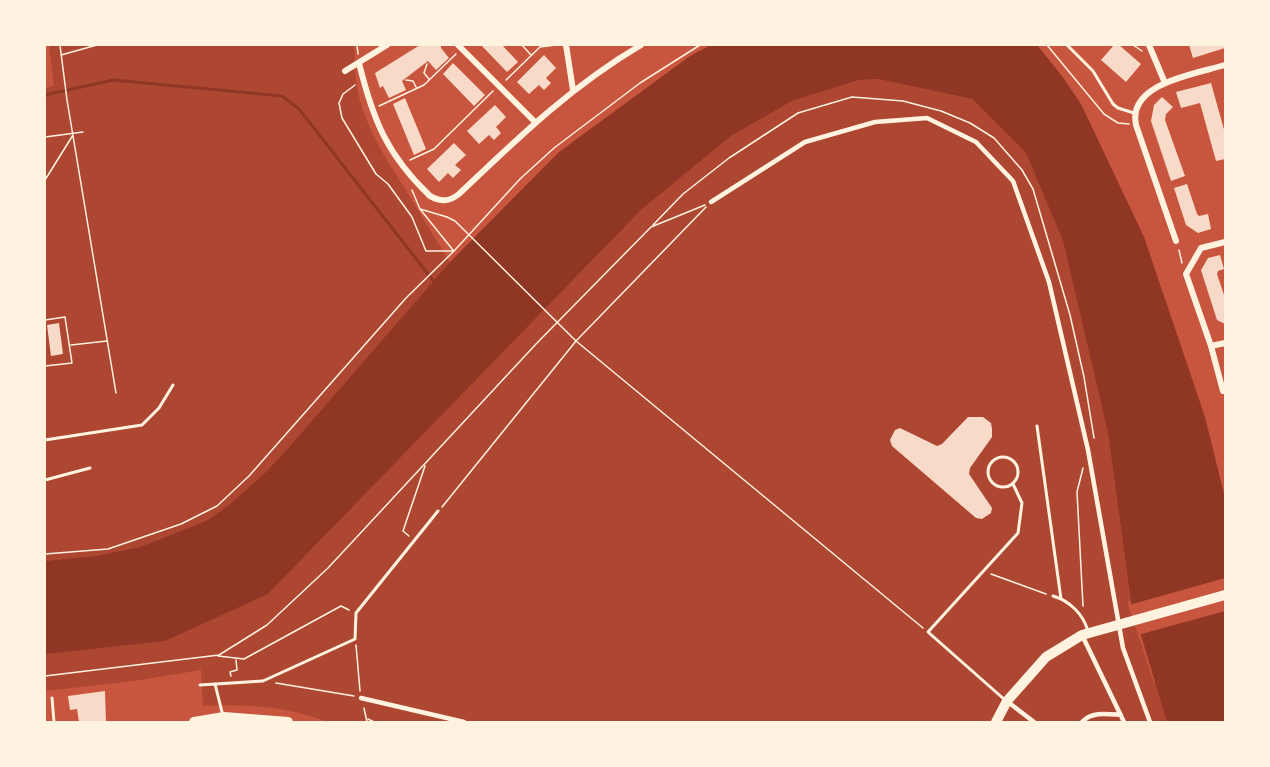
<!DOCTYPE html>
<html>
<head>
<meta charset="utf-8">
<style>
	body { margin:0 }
	#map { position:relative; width:1270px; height:767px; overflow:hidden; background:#c8553d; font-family:Georgia,serif }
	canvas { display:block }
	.frame { position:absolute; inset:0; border:46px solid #fff3e0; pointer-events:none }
</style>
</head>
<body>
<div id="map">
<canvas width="1270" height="767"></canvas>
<div class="frame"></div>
</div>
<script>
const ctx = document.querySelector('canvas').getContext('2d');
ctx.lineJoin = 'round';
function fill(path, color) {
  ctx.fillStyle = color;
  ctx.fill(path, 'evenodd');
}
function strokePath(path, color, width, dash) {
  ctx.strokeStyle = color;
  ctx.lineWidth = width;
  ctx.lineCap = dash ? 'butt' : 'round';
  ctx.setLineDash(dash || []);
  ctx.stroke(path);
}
fill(new Path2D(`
	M49 45H357L354 47C356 62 354 77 358 92 366 128 385 157 404 187 419 212 434 237 450 262L290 446 267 471 229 505 206 521 140 547 95 556 45 561V88L54 86Z
	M878 79 972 99 1026 153 1063 241 1108 433 1131 602 1128 600V604L1154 683 1160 688 1167 722H327C288 706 245 704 203 706L201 670 134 681 45 691V654L68 650 268 594 641 210 731 136 792 101 859 80Z`), '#ae4732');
fill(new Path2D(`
	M711 45H1037L1062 76 1081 104 1144 237 1205 417 1225 498V722H1167L1131 602 1108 433 1063 241 1026 153 972 99 878 79 859 80 792 101 731 136 641 210 268 594 165 641 45 654V561L95 556 140 547 206 521 229 505 267 471 290 446 450 262 559 152 690 56Z`), '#8f3625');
fill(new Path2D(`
	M1225 578V611L1138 635 1129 605Z`), '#c8553d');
strokePath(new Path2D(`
	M45 95 113 80 282 96 299 109 435 283`), '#8f3625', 3);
fill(new Path2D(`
	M420 45H441V48L449 58 436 70 428 61 402 81 406 90 389 98 383 86 380 88 375 73Z
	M481 45H502L518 62 507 72Z
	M1114 45H1119L1141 64 1126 82 1101 60Z
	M1189 45H1225V48L1193 58Z
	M544 55 556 68 546 78 551 83 544 90 539 85 529 94 517 82Z
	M453 63 485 95 474 106 443 74Z
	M1211 83 1225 133V159L1216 161 1200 103 1181 108 1176 92Z
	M1162 97 1173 107 1166 114 1165 120 1185 176 1171 181 1151 121 1154 105Z
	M405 98 426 149 414 155 393 104Z
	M495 105 506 117 496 127 501 133 494 140 489 135 479 144 467 131Z
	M454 143 466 155 455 165 461 170 453 178 448 173 439 182 427 169Z
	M1187 184 1197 214 1199 216 1208 214 1211 229 1198 233 1186 225 1174 188Z
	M1220 255 1224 269 1218 271 1217 274 1225 298V324L1217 320 1201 270 1208 258Z
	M59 323 63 354 51 356 47 325Z
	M968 417H983L991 423 992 429V437L970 468 969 474 992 508 991 513 982 519 976 518 892 446 890 440 895 430 900 428 937 446 942 444Z
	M105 691 106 722H79L77 709 70 710 68 696Z`), '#f7dbc8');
strokePath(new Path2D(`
	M60 45 67 100 116 393
	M357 45 358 54
	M522 45 531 55
	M1047 45 1104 114 1118 123 1129 124
	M1133 45 1142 51
	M61 55 97 45
	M427 64 424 73 429 79
	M406 80 413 81 416 87
	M506 80 540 47 556 45
	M355 85 343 94 339 103 342 118 376 174 388 184 412 217 426 251H453
	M379 106 424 85 456 54
	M45 137 83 132
	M410 160 434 149 493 91
	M45 180 73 135
	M412 190 420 209 453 250
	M420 209 447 217 455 221 576 341 923 628
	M653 225 683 194 729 158 798 113 852 97 903 101 941 111 970 123 994 138 1022 170 1033 189 1070 315 1084 377 1094 438
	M1179 250 1182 263
	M45 320 65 317 72 363 45 366
	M71 345 107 341
	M442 507 576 341 706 207
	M409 536 403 531 425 466
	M45 554 108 549 181 524 217 506 249 476 406 298 454 251 520 179 554 148 640 83 700 45
	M991 574 1046 594
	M1083 606 1077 492 1083 468
	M356 645 360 691
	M218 656 244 659 341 606 349 610
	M45 676 219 655 267 625 328 568 536 344 651 227 705 205
	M231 676 230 672 237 670 236 660
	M276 683 354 696
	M364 708 367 722
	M368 719 374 722`), '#fff3e0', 1.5);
strokePath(new Path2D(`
	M1067 45 1093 71 1113 104 1118 108 1134 113
	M1037 426 1061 599
	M45 440 142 425 159 408 173 385
	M988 472a15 15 0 1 1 30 0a15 15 0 1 1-30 0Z
	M45 480 90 468
	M1053 596C1070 601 1083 614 1088 631
	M215 684 223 716
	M200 685 263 681 355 639 356 613 438 511
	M52 698 54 722
	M1005 700 928 632 1018 533 1022 503 1013 484`), '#fff3e0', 3);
strokePath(new Path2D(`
	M711 202 805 142 875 122 927 118 976 142 1013 181 1049 282 1088 450 1123 648 1150 722
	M1082 635 1124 722
	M361 698 464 722
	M1008 702 1034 722
	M1082 722C1092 711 1108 714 1121 715`), '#fff3e0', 4.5);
strokePath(new Path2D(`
	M458 45 535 122
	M566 45 573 90
	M1149 45 1165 83
	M359 63C373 120 387 155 430 196 441 202 449 202 459 194 518 138 570 87 641 45
	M345 71 387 45
	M1176 241 1136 125C1127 83 1196 74 1225 65
	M1211 346 1225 343
	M1223 391 1211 346 1186 274 1201 248 1225 242`), '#fff3e0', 6);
strokePath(new Path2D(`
	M194 722 224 717 288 722
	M996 722 1007 701 1046 657 1082 635 1225 595`), '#fff3e0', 10);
</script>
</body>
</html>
